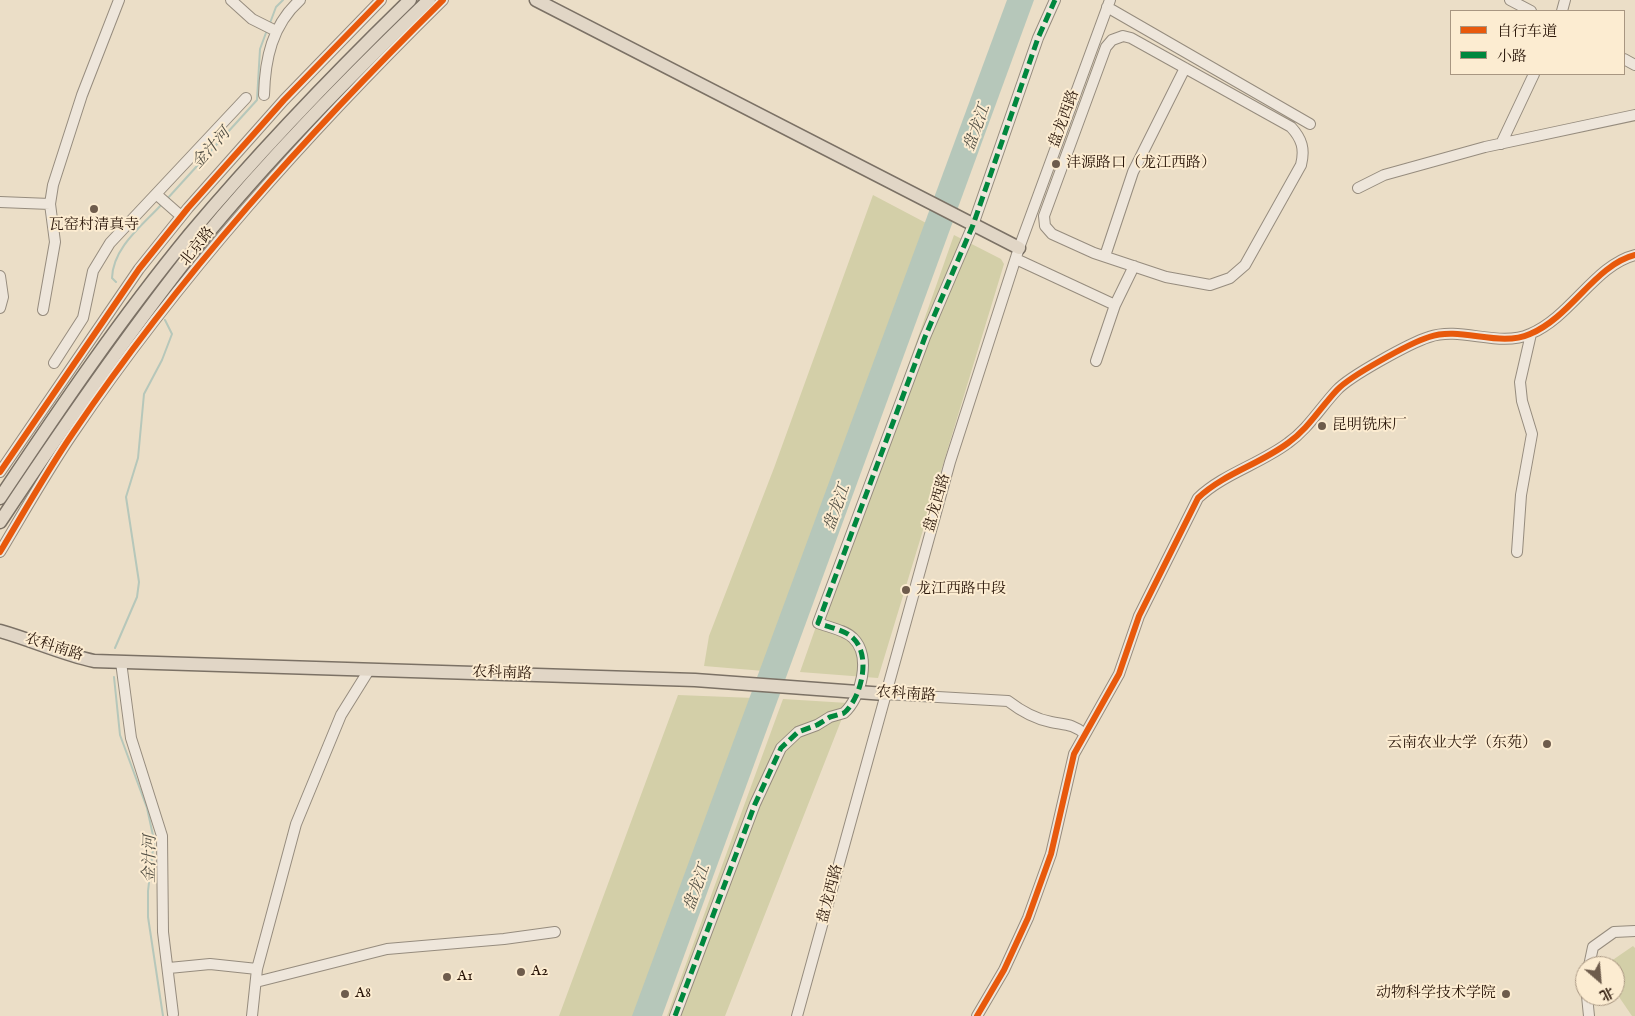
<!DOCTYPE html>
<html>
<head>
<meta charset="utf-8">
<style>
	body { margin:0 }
	#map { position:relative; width:1635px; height:1016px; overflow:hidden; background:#ebdec7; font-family:"IM FELL English","Noto Serif SC",serif }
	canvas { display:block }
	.legend { position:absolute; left:1450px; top:10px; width:175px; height:65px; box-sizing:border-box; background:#fcecd1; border:1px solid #a89681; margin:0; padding:6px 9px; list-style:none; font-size:15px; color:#2a1609 }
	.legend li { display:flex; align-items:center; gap:10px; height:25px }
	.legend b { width:25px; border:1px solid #a89681 }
	.north { position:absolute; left:1575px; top:956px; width:50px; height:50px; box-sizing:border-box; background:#fcecd1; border:1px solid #a89681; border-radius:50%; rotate:153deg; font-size:14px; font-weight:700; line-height:20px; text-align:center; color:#2a1609 }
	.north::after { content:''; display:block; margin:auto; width:18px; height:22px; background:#6e5c4c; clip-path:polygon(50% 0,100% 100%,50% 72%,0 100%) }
</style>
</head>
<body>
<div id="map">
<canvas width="1635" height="1016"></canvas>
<ul class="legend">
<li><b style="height:6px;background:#e8590c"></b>自行车道</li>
<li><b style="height:6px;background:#00873e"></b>小路</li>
</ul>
<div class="north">北</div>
</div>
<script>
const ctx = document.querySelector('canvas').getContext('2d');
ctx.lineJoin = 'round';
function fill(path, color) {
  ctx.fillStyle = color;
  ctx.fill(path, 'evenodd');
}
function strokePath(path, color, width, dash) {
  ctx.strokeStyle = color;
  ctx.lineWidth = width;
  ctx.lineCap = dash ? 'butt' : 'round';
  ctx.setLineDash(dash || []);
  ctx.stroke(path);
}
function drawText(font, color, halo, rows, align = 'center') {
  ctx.font = font + ' "IM FELL English","Noto Serif SC",serif';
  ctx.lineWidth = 4;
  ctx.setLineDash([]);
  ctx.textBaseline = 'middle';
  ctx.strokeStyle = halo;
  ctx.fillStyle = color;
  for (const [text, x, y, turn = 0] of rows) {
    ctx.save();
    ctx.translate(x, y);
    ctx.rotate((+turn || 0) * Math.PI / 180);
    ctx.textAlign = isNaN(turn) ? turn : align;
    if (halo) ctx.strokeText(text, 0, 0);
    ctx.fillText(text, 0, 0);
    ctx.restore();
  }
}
fill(new Path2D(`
	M873 195 928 224 764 671 704 666 709 636 774 468Z
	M954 235 1001 259 1004 264 878 678 800 672Z
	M678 695 754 698 636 1016H559Z
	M783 699 848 703 725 1016H667Z
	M1633 946 1635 948V1016H1632L1615 991V966H1604Z`), '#d3cfa8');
fill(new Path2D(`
	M1007 0H1034L662 1016H632Z`), '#b6c7ba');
strokePath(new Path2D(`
	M270 23 276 7 283 0
	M167 199 257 100 260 49 267 30
	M116 282 112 278C113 247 143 225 162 204
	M115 648 137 597 139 582 126 497 138 458 144 394 162 360 172 334 165 320
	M114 677 120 735 147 808 154 840 148 891V917L163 1016`), '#b6c7ba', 2);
const minor = new Path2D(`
	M231 0 252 19 276 31
	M1510 0 1531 11
	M1107 7 1310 124
	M1562 11 1565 0
	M1123 36 1131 38 1291 127C1302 139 1305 149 1301 165L1245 265 1230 278 1210 285 1166 277 1094 253 1052 234 1045 226 1044 216 1106 47 1112 40Z
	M1624 59 1635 65
	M264 95C265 59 272 25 300 0
	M1501 144 1534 74
	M1358 188 1384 175 1485 147 1635 115
	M156 194 181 216
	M0 202 50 204
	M1105 256 1133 172 1185 68
	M1016 259 1115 305
	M0 276 3 297 0 308
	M43 310 55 242 50 204 53 185 82 95 119 0
	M1096 361 1115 305 1134 266
	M54 363 83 318 93 271 110 243 246 98
	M0 472 139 269 188 208 284 100 381 0
	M0 552C24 512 47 471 73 433 180 275 308 133 443 0
	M1517 552 1521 495 1532 434 1522 401 1520 382 1531 334
	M121 662 131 738 162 836 163 932 173 1014
	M885 694 1008 701C1021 711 1035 719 1051 722 1066 725 1073 724 1085 734
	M1589 966 1593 947 1614 932 1635 931
	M169 968 210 964 257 969
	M256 982 387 949 504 939 555 932
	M1587 996 1589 1016
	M252 1016 257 969 296 824 341 715 369 670
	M675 1016 755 804 781 748 798 732 817 725 830 717 844 713C861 698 872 656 853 638 845 630 828 627 818 623L925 337 973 225 1038 38 1055 0
	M797 1016 950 462 1019 248 1110 0
	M977 1016 1004 970 1028 918 1051 854 1074 754 1119 674 1139 616 1198 498C1223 474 1260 464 1288 443 1308 429 1320 408 1337 390 1350 376 1410 343 1429 337 1461 326 1499 348 1530 334 1571 317 1595 265 1635 255`);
const major = new Path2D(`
	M536 0 1019 248
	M0 498C60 408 121 318 190 234 259 152 333 75 410 0
	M0 522C63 427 127 334 198 245 269 158 348 78 429 0
	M0 631C32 640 62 654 94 661L695 680 885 694`);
strokePath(minor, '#968c7e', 12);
strokePath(major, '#7b7165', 15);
strokePath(minor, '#eee6db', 10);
strokePath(major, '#e1d6c6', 12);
strokePath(new Path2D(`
	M675 1016 755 804 781 748 798 732 817 725 830 717 844 713C861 698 872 656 853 638 845 630 828 627 818 623L925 337 973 225 1038 38 1055 0`), '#00873e', 5, [10, 5]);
strokePath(new Path2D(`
	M0 472 139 269 188 208 284 100 381 0
	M0 552C24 512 47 471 73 433 180 275 308 133 443 0
	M977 1016 1004 970 1028 918 1051 854 1074 754 1119 674 1139 616 1198 498C1223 474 1260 464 1288 443 1308 429 1320 408 1337 390 1350 376 1410 343 1429 337 1461 326 1499 348 1530 334 1571 317 1595 265 1635 255`), '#e8590c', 6);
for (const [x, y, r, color] of [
	[1056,164,5,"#6e5c4c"],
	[94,209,5,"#6e5c4c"],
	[1322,426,5,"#6e5c4c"],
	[906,590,5,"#6e5c4c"],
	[1547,744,5,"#6e5c4c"],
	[521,972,5,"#6e5c4c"],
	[447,977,5,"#6e5c4c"],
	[345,994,5,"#6e5c4c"],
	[1506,994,5,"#6e5c4c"]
]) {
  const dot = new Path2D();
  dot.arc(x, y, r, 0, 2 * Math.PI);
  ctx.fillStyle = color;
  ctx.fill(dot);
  strokePath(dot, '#fcecd1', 2);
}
drawText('15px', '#2a1609', '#fcecd1', [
	["盘龙西路",1065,119,-70],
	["北京路",198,247,-51],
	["盘龙西路",938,503,-74],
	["农科南路",54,648,18],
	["农科南路",502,674,2],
	["农科南路",906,695,4],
	["盘龙西路",831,894,-75]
]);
drawText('15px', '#2a1609', '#fcecd1', [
	["沣源路口（龙江西路）",1066,164],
	["瓦窑村清真寺",94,226,"center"],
	["昆明铣床厂",1332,426],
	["龙江西路中段",916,590],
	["云南农业大学（东苑）",1537,744,"right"],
	["A2",531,972],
	["A1",457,977],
	["A8",355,994],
	["动物科学技术学院",1496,994,"right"]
], 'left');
drawText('italic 16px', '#535045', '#fcecd1', [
	["盘龙江",978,128,-70],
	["金汁河",212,149,-48],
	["盘龙江",838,508,-70],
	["金汁河",151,859,-89],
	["盘龙江",698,888,-70]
]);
</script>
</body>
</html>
